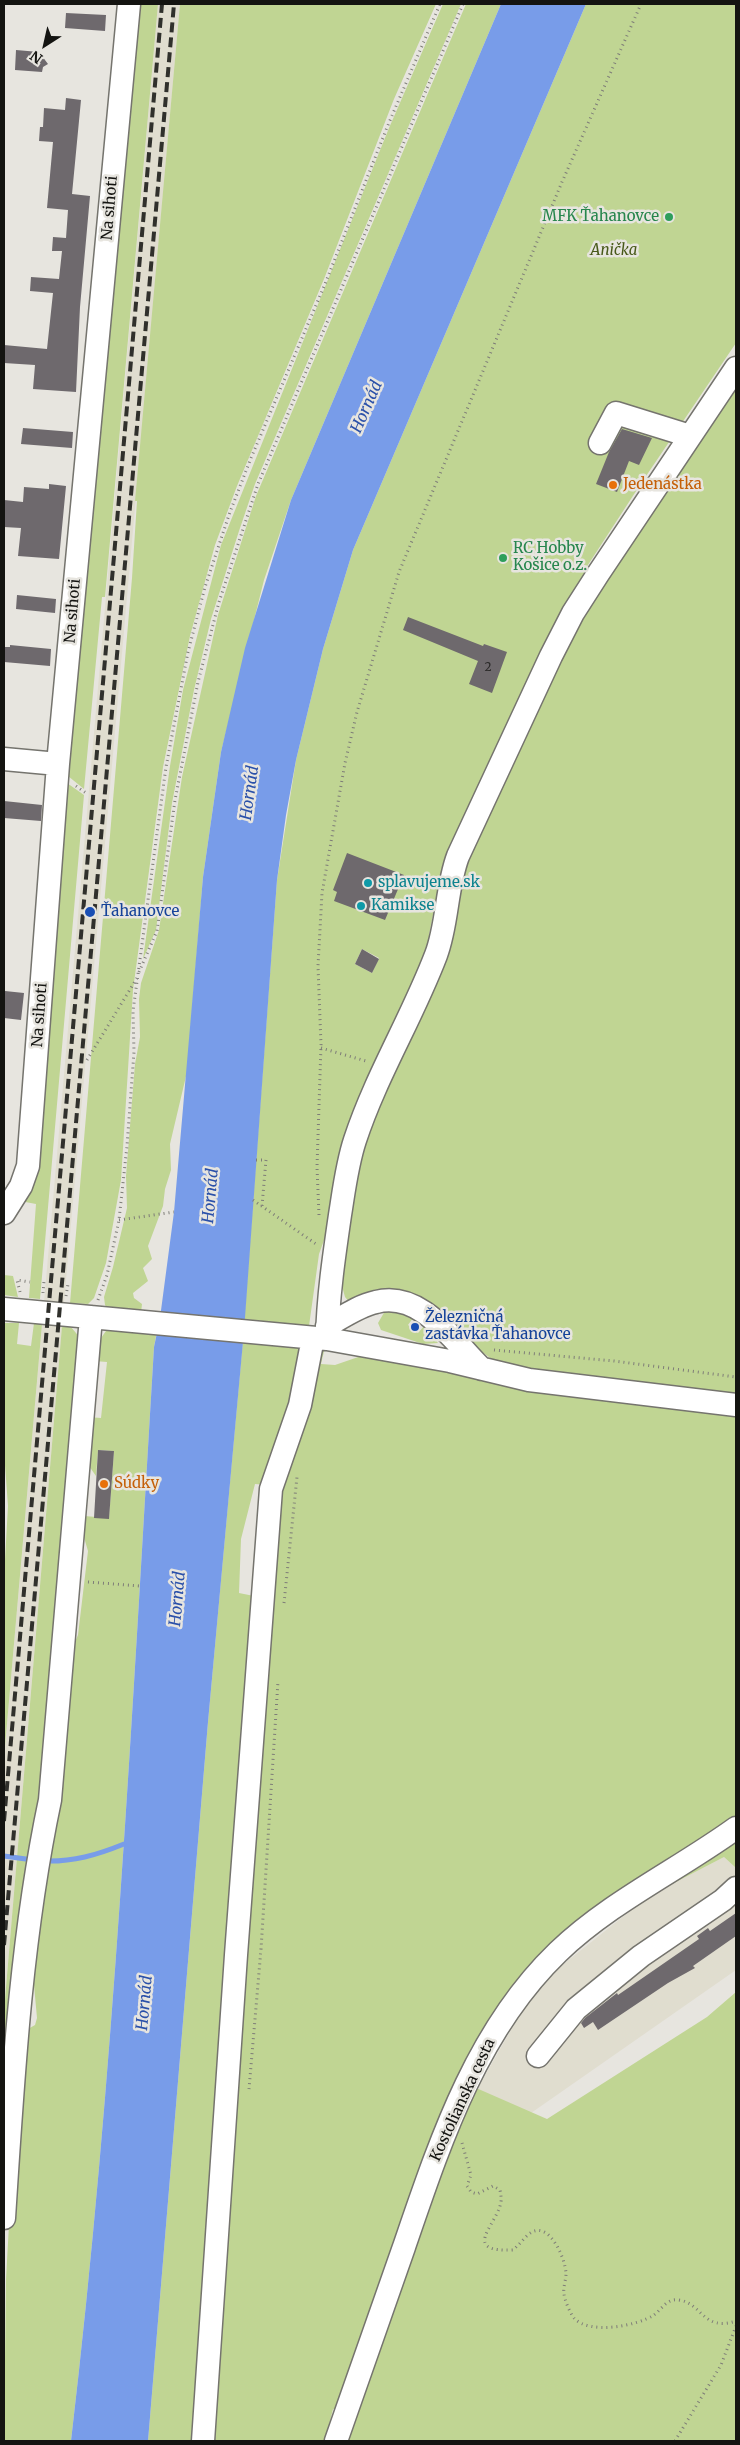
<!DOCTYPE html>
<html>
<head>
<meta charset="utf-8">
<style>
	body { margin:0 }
	#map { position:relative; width:740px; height:2445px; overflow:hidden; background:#e7e5df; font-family:Merriweather,serif }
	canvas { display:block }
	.frame { position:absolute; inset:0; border:5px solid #141411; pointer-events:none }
	.north { position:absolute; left:20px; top:20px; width:50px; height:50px; -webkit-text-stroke:4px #e7e5df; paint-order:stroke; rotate:215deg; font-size:14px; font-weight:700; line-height:20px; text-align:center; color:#141411 }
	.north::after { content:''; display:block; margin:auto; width:18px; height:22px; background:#141411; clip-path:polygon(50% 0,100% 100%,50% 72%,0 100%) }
</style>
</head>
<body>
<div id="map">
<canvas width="740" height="2445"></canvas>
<div class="frame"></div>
<div class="north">N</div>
</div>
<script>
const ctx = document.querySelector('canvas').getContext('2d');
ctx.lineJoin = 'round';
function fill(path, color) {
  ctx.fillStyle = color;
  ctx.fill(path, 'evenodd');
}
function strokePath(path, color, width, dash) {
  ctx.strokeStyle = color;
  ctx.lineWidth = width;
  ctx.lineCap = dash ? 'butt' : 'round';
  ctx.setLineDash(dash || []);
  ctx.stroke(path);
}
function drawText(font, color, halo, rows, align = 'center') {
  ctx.font = font + ' Merriweather,serif';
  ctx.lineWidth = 5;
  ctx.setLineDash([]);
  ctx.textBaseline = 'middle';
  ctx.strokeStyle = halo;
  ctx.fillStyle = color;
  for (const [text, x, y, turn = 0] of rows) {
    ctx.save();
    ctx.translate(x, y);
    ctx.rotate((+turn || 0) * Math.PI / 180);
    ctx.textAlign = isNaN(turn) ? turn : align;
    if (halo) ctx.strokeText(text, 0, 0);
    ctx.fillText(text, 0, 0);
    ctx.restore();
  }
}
fill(new Path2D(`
	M158 4H180L64 1302 4 2011V1758Z
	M724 1857 736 1868V1970L501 2134 459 2121 536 1986 649 1896Z`), '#e0ddcf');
fill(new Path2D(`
	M138 4H158L105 597H102L84 789 68 776Z
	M180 4H436L394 99 324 279 237 486 215 545 190 636 163 767 133 990 121 1180 106 1263 94 1298 88 1304 70 1303 132 578 137 501H135Z
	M443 4H461L255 484 239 531 211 619 194 690 172 803 156 930 143 959 170 766 183 690 221 545 389 128Z
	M466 4H501L291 500 264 580 221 752 203 877 187 1072 170 1144 171 1170 165 1189 163 1206 148 1246 152 1259 143 1268 148 1281 133 1293 134 1298 142 1304 141 1313 108 1309 105 1305 104 1297 113 1267 127 1208 126 1176 135 1064 140 1037 139 999 141 983 159 930 182 777 218 615 256 496Z
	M586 4H736V343L642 482 584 571 589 573 463 820 443 864 429 935 433 939 319 1254 309 1326 244 1322 277 880 296 760 323 649 353 550ZM362 949 379 958 372 973 355 964Z
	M736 383V1395L534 1372 497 1363 466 1340 413 1294 402 1290H389L351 1304 345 1297 339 1275 356 1166 465 860 585 610Z
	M67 783 84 795 40 1299 29 1298 36 1204 20 1201Z
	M4 1275 13 1276 18 1297 4 1295Z
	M397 1310 413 1318 408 1325 418 1333 424 1326 438 1343 423 1344 381 1330 378 1323 385 1311Z
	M4 1323H19L17 1344 31 1346 34 1323 42 1324 4 1758V1577L8 1506 4 1452Z
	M62 1326 71 1327 81 1339V1361L4 2169V2011Z
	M108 1328 157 1331 154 1347C132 1712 114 2078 71 2441H4L6 2279 14 2134 28 2029 35 2025 37 2018 33 1974 71 1651 78 1635 88 1551 83 1534 84 1516 109 1518 114 1451 98 1450 96 1476 89 1466 88 1417 101 1418 107 1362 94 1361 99 1341Z
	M243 1340 304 1347 268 1485 255 1484 241 1539 239 1593 254 1596 197 2441H148L208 1722Z
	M325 1347 321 1364 335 1365 367 1354 736 1413V1818L601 1908 446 2111 428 2145 341 2412 333 2409 325 2441H209L274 1512 316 1356Z
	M736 1839V1868L724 1857 649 1896Z
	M736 1992V2441H336L467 2084 547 2119 707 2017Z`), '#c0d593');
fill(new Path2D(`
	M501 4H586L353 550 323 649 296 760 286 815 277 880 244 1331 208 1722 148 2441H71C114 2078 132 1712 154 1347L160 1318 174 1212 203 877 221 752 245 648 291 500Z`), '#789ce9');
strokePath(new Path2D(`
	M4 1856 33 1860
	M44 1861C73 1862 97 1855 124 1844`), '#789ce9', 5);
fill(new Path2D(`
	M66 13 106 15 105 31 65 28Z
	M16 50 39 52 48 64 43 67 42 72 15 70Z
	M66 98 81 100 72 194 90 196 80 307 76 392 33 389 35 365 4 363V345L47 349 53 293 30 291 31 277 59 279 62 251H52L53 237 66 238 68 210 47 208 53 142 39 141 40 127H43L44 108 65 110Z
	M23 428 73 432 72 448 21 444Z
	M622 429 652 438 639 465 629 461 617 492 596 484 609 452Z
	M49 484 66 486 59 559 18 556 21 528 4 527V500L23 502 24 487 49 489Z
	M17 595 56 599 55 613 16 609Z
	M408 617 483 646 484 644 507 652 492 693 469 684 478 661 403 630Z
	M10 645 51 649 50 666 4 662V647H10Z
	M4 801 42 805 41 821 4 818Z
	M347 853 404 875 385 920 334 901 337 892 333 890Z
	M362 949 379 959 372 973 355 964Z
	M5 991 24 993 21 1020 4 1018Z
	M98 1450 114 1451 109 1519 94 1518Z
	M736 1913V1936L693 1966 695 1968 668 1983 598 2030 593 2022 584 2028 581 2023 585 2018 617 1993 618 1995 699 1939 697 1936 708 1928 710 1931Z`), '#6e696d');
const minor = new Path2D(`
	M600 443 616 413 690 436
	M4 759 58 764
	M4 1213 21 1186 28 1166 58 764 129 4
	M4 1309 327 1339 450 1361 529 1380 736 1405
	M327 1326C343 1317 358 1306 376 1302 421 1290 454 1342 482 1369
	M327 1339C328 1297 334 1256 340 1215 344 1190 347 1164 355 1140 376 1076 412 1018 436 955 448 923 446 888 458 856L551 656 573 613 598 574 736 368
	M538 2056 576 2009 641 1956 723 1900 736 1888
	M4 2218C13 2078 21 1937 50 1800L91 1317
	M203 2441 236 1955 271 1489 300 1405 313 1338
	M336 2441C359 2376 381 2311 404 2247 440 2142 476 2031 558 1952 610 1902 678 1870 736 1828`);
strokePath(minor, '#75746e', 25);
strokePath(new Path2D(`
	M76 786 86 793
	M139 972 157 931 175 800 198 682 219 602 258 484 463 4
	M321 1048 366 1061
	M87 1060 137 978
	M256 1160H266L262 1206
	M253 1200 316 1244
	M319 1215 317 1167 321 1045 318 966 322 893 345 763 357 712 399 572 562 182 641 4
	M119 1220 174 1212
	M20 1292 17 1280 30 1282
	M43 1293 44 1281
	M66 1296 68 1284
	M98 1300 107 1275 119 1220 127 1146 134 1052 133 1011 166 767 188 652 205 587 230 512 251 458 325 284 388 125 440 4
	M494 1350 614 1361 736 1377
	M88 1582 140 1586
	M284 1603 297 1477
	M249 2089 261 1949 278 1681
	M462 2143 471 2175 467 2186 471 2192 477 2194 493 2186 500 2190C501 2196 502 2200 500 2206 493 2228 463 2252 513 2250 519 2245 524 2238 529 2234 549 2218 566 2260 566 2274 566 2280 563 2287 564 2293 564 2299 570 2313 574 2318 589 2335 637 2326 654 2315 662 2309 667 2298 679 2300 702 2303 703 2332 736 2321
	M675 2441 721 2365 736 2326`), '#7e7d78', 3, [1, 4]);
strokePath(minor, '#fff', 22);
strokePath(new Path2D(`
	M4 1821 162 4
	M4 1945 174 4`), '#30302c', 4, [10, 5]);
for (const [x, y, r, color] of [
	[669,217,5,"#2e9e5b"],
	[613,485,5,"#e8710a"],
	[503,558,5,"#2e9e5b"],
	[368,883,5,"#0f9aa8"],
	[361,906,5,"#0f9aa8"],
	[90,912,6,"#1a4fb4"],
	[415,1327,5,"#1a4fb4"],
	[104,1484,5,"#e8710a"]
]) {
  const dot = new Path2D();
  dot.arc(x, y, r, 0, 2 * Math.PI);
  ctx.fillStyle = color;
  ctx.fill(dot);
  strokePath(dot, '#e7e5df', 2);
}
drawText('12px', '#2a2928', null, [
	["2",488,668]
]);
drawText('15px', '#141411', '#e7e5df', [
	["Na sihoti",110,208,-85],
	["Na sihoti",73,611,-85],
	["Na sihoti",40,1015,-86],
	["Kostolianska cesta",463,2100,-65]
]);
drawText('15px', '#27864d', '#e7e5df', [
	["MFK Ťahanovce",659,217],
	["RC Hobby",513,549,"left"],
	["Košice o.z.",513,566,"left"]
], 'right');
drawText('italic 15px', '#485919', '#e7e5df', [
	["Anička",614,251]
]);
drawText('15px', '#c56008', '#e7e5df', [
	["Jedenástka",623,485],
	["Súdky",114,1484]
], 'left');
drawText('15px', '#0d838f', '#e7e5df', [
	["splavujeme.sk",378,883],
	["Kamikse",371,906]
], 'left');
drawText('15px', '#164399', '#e7e5df', [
	["Ťahanovce",101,912],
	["Železničná",425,1318],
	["zastávka Ťahanovce",425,1335]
], 'left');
drawText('italic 16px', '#2a50a9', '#e7e5df', [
	["Hornád",367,407,-66],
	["Hornád",250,793,-82],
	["Hornád",211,1196,-85],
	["Hornád",178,1599,-85],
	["Hornád",145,2003,-85]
]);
</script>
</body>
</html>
